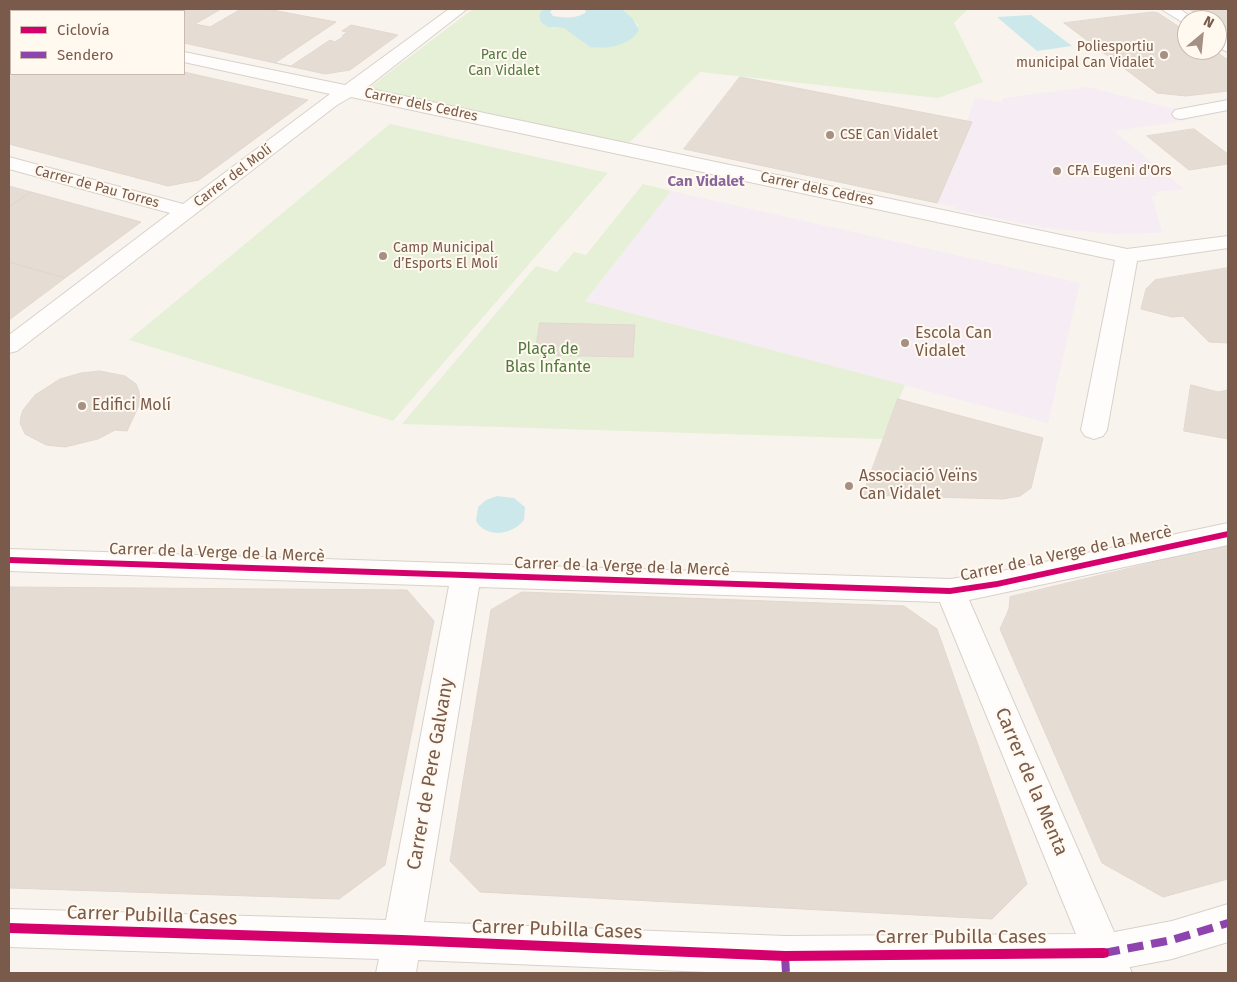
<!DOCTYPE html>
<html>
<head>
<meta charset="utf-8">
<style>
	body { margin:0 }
	#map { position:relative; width:1237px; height:982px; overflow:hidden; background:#f8f4ed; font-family:"Fira Sans",sans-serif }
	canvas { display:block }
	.frame { position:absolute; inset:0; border:10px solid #7a5a4a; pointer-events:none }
	.legend { position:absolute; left:10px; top:10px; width:175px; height:65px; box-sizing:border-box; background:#fff9f0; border:1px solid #cab9ae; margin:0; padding:6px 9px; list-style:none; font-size:15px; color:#7a5a4a }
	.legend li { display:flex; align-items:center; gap:10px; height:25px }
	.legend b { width:25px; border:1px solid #cab9ae }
	.north { position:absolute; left:1177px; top:10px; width:50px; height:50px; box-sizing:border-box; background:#fff9f0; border:1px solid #cab9ae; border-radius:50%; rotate:28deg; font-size:14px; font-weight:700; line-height:20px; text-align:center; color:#7a5a4a }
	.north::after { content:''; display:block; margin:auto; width:18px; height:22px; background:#a69083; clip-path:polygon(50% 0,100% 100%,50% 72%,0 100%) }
</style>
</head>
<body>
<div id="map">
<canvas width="1237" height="982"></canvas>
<div class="frame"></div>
<ul class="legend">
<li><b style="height:6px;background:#d6006c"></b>Ciclovía</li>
<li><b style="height:6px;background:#8e44ad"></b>Sendero</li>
</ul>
<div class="north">N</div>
</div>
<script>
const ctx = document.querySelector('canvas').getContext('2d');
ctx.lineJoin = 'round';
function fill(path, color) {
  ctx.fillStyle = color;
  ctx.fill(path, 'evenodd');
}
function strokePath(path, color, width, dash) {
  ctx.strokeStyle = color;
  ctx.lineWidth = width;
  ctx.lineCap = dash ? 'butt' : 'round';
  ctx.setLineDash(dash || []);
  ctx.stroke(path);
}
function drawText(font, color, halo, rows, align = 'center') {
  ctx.font = font + ' "Fira Sans",sans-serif';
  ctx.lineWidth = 4;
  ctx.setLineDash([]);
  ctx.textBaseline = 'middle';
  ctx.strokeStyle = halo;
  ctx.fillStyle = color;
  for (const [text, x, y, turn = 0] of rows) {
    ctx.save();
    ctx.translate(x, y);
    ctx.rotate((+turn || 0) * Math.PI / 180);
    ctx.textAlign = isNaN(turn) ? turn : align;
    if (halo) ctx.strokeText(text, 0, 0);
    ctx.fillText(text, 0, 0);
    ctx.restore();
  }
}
fill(new Path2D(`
	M1088 87 1174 109 1189 120 1114 131 1184 189 1155 192 1158 195 1152 196 1162 233 1116 234 1044 228 954 209 955 207 937 203 972 122 967 121 975 98 1001 102 1004 98Z
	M671 191 1080 283 1048 423 585 301Z`), '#f5ecf4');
fill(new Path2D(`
	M473 9H542L539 15 553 28H564L597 48 621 44 638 32V25L622 9H968L954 23 983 82 938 98 700 72 626 146 366 90Z
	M390 124 608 173 393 421 129 340Z
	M643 184 671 191 585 301 905 385 882 439 402 424 536 266 557 272 574 252 586 255Z`), '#e5f0d7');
fill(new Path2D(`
	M542 9H553L550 12 553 16C563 18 578 19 586 12L584 9H622L633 19 639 30C631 45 606 50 590 47L564 28 548 27 541 22 539 15Z
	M1031 15 1072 46 1037 51 997 17Z
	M497 496 514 498 525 507 524 520C512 535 487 539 476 521L478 507 486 500Z`), '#cde8ea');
const building = new Path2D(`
	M180 9H221L195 24 210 27 241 9H267L336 22 275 63 291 66 330 40 335 42 344 36H342L347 32 342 31 351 25 398 35 350 70 325 74 184 43V11H176Z
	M1189 9H1228V34L1217 27V20H1207Z
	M1153 12 1158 13 1187 32V50H1214L1228 60V91L1186 96 1157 93 1064 23Z
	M184 72 308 100 199 180 168 186 9 144V77L16 74Z
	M740 77 967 121 972 122 937 203 684 149Z
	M1194 129 1228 154V164L1189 170 1147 136Z
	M9 186 31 192 9 207Z
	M31 192 141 222 65 278 9 262V207Z
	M9 262 65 278 9 320Z
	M1228 268V343L1209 342 1183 316 1172 317 1141 309 1146 289 1155 280Z
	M540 323 635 325 633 357 535 355Z
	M100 371 125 376 136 384 139 391 140 403 127 431 115 430 98 439 65 447 46 445 25 434 20 423 21 416 23 410 35 395 60 379 81 373Z
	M1191 385 1218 392 1228 390V439L1184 431Z
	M898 399 1043 438 1031 488 1020 496 1003 499 863 495Z
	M1228 545V879L1163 897 1102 863 1000 629 1009 609 1010 597Z
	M9 587 407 590 434 621 385 865 339 899 9 888Z
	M522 592 904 606 937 629 1027 884 992 919 480 892 450 861 491 610Z`);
fill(building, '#e5dcd4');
strokePath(building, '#e2d7cf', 1);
const pedestrian = new Path2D(`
	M1228 904V942L1172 959 1104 972 1090 967 1085 953 1090 939 1104 934 1172 921Z`);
const minor = new Path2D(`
	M9 9 17 11H11V19L9 18Z
	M449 9H467L366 88 1127 249 1228 236V248L1137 261 1107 430 1103 436 1094 439 1085 436 1081 430 1115 260 351 97 337 105 17 351 9 353V335L170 213 9 169V157L183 204 330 94 184 62V52L345 85Z
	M1161 9H1180L1195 20H1187V25Z
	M1217 35 1228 40V52L1217 47Z
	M9 58H11V70H9Z
	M1228 100V110L1181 119 1175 118 1172 114 1175 110Z
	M1228 523V545L969 600 1132 973H732L418 960 416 973H376L379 959 9 947V909L386 920 449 586 9 571V549L950 579 997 572ZM479 587 940 602 1076 934 785 936 424 922Z`);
strokePath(pedestrian, '#d8d1cb', 2);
strokePath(minor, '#d8d1cb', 2);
fill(pedestrian, '#fefdfc');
fill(minor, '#fefdfc');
strokePath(new Path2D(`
	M1104 953 1172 940 1228 923
	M785 956 786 973`), '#8e44ad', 8, [16, 8]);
fill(new Path2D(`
	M1228 531V537L997 587 950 594 9 563V557L950 588 997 581Z
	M9 923 402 935 785 951 1104 948 1108 949 1109 953 1108 957 1104 958 785 961 402 945 9 933Z`), '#d6006c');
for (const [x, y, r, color] of [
	[1164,55,5,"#a69083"],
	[830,135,5,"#a69083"],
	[1057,171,5,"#a69083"],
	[383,256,5,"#a69083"],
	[905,343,5,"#a69083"],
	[82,406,5,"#a69083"],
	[849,486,5,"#a69083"]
]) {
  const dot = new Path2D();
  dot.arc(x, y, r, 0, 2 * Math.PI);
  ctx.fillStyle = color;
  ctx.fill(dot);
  strokePath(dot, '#fff9f0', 2);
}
drawText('14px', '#7a5a4a', '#fff9f0', [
	["Poliesportiu",1154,47,"right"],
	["municipal Can Vidalet",1154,63,"right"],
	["CSE Can Vidalet",840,135],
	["CFA Eugeni d'Ors",1067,171],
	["Camp Municipal",393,248],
	["d’Esports El Molí",393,264]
], 'left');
drawText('14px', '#527a3f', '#fff9f0', [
	["Parc de",504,55],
	["Can Vidalet",504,71]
]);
drawText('14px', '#7a5a4a', '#fff9f0', [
	["Carrer dels Cedres",421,105,12],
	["Carrer del Molí",233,176,-37],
	["Carrer de Pau Torres",97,187,15],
	["Carrer dels Cedres",817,189,12]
]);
drawText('bold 15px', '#89669c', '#fff9f0', [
	["Can Vidalet",706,182]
]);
drawText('16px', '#7a5a4a', '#fff9f0', [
	["Escola Can",915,334],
	["Vidalet",915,352],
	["Edifici Molí",92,406],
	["Associació Veïns",859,477],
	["Can Vidalet",859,495]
], 'left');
drawText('16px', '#527a3f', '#fff9f0', [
	["Plaça de",548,350],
	["Blas Infante",548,368]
]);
drawText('16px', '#7a5a4a', '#fff9f0', [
	["Carrer de la Verge de la Mercè",217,553,2],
	["Carrer de la Verge de la Mercè",1066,554,-12],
	["Carrer de la Verge de la Mercè",622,567,2]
]);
drawText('19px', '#7a5a4a', '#fff9f0', [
	["Carrer de Pere Galvany",431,774,-80],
	["Carrer de la Menta",1031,782,67],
	["Carrer Pubilla Cases",152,916,2],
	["Carrer Pubilla Cases",557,930,2],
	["Carrer Pubilla Cases",961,938]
]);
</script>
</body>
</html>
